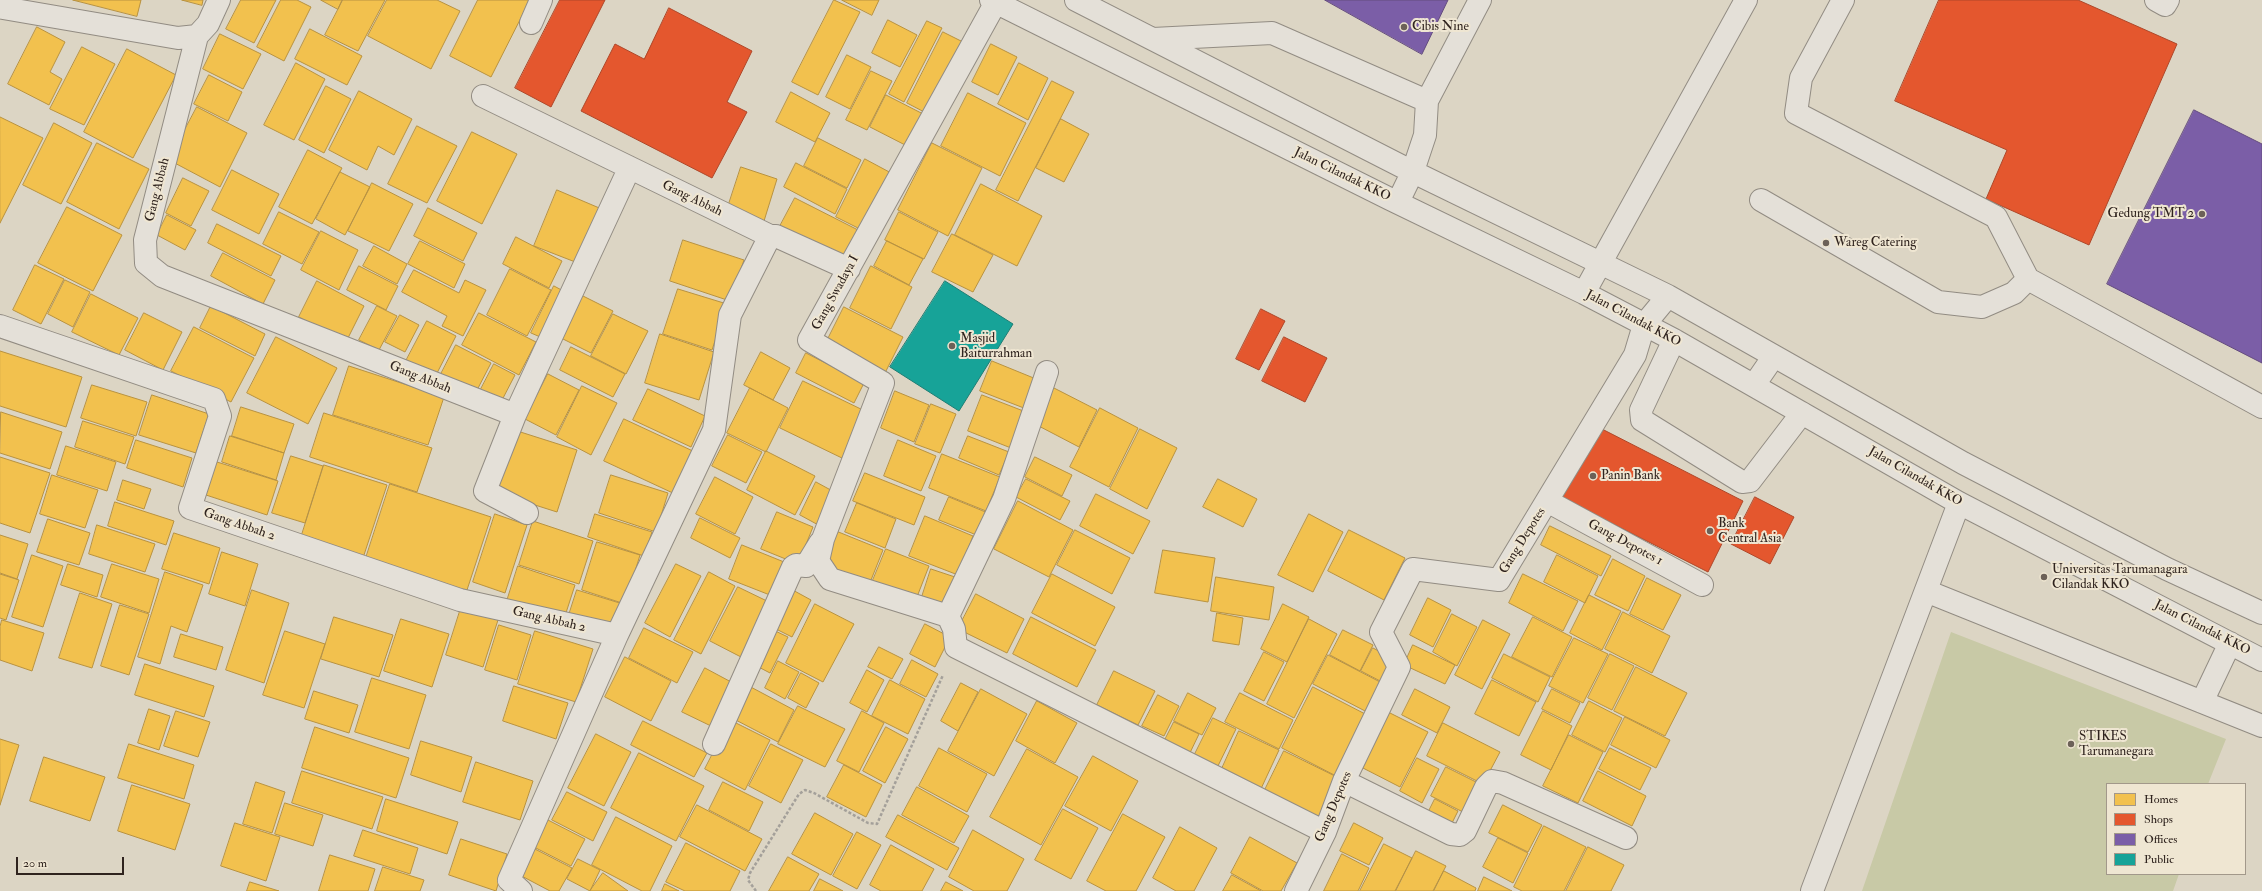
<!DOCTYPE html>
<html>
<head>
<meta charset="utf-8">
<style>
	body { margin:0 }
	#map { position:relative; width:2262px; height:891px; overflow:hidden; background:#dcd5c4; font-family:"IM FELL Double Pica",serif }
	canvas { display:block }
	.legend { position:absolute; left:2106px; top:783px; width:140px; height:92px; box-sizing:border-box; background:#efe6d2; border:1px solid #a2988a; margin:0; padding:5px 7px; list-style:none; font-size:12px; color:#2f231e }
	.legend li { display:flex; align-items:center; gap:8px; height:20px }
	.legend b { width:20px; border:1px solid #a2988a }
	.scale { position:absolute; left:16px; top:857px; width:108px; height:18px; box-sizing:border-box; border:2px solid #2f231e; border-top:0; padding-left:5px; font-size:12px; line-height:14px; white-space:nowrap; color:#2f231e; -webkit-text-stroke:3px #efe6d2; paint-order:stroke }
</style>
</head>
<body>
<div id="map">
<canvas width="2262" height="891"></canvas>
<ul class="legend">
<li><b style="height:11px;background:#f2c14e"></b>Homes</li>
<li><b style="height:11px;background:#e4572e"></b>Shops</li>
<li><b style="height:11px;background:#7b5ea7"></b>Offices</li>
<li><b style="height:11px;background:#17a398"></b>Public</li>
</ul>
<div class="scale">20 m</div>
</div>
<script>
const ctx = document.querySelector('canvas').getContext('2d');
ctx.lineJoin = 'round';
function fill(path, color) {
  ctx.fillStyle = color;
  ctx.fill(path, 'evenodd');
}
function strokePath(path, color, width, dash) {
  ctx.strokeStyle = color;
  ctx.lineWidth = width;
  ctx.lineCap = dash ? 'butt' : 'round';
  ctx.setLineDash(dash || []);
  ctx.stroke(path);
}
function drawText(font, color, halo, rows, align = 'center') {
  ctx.font = font + ' "IM FELL Double Pica",serif';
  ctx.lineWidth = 4;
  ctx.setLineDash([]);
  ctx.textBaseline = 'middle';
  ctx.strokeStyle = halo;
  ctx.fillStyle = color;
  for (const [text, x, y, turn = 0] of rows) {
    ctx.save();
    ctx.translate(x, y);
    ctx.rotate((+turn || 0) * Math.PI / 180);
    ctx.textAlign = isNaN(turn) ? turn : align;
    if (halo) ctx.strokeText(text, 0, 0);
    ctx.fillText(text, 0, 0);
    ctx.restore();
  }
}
fill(new Path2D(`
	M1951 632 2226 739 2208 784H2107V874H2179L2173 891H1862Z`), '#c8c9a6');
const homes = new Path2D(`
	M73 0H141L137 16Z
	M182 0H203L202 5Z
	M241 0H276L254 43 226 29Z
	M281 0H297L311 7 284 61 257 47Z
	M321 0H342L338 9Z
	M343 0H385L358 51 325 35Z
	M387 0H437L460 11 431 69 368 36Z
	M478 0H530L491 77 450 56Z
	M834 0 860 12 818 95 792 82Z
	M842 0H879L872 15Z
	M888 20 917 35 900 67 872 53Z
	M927 21 942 28 904 102 889 94Z
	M37 27 65 42 50 72 62 79 49 105 8 84Z
	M310 29 362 56 347 85 295 59Z
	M943 32 967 44 930 115 907 103Z
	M220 34 261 54 243 89 203 69Z
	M991 44 1017 57 998 95 972 82Z
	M82 47 115 64 84 125 50 109Z
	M127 49 176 75 133 158 84 132Z
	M847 55 871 67 850 109 826 97Z
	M296 63 325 79 294 140 264 125Z
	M1019 63 1048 78 1028 120 998 104Z
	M871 71 892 81 867 130 846 120Z
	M209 75 242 92 228 121 194 104Z
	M1052 81 1074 92 1018 201 996 190Z
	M326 86 351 99 324 153 299 140Z
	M359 91 412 119 394 155 378 146 367 170 329 150Z
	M791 92 830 113 815 142 776 122Z
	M968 93 1026 123 1000 176 941 146Z
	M886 95 927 116 911 148 870 127Z
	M197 107 247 133 220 187 169 160Z
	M0 117 43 138 0 223Z
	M1061 119 1089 134 1064 182 1036 168Z
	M54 123 92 143 61 204 23 185Z
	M417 126 457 146 427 203 388 184Z
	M472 132 517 154 482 224 437 201Z
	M818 138 861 160 847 188 804 166Z
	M97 143 149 169 119 229 67 202Z
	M932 143 982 168 948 236 898 210Z
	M308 150 342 168 312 224 279 207Z
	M865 159 893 174 864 231 836 217Z
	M796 163 847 189 835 214 784 187Z
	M741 167 777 179 764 221 727 210Z
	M232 170 279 194 259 234 212 210Z
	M340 172 370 187 345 235 316 219Z
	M183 178 209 191 191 226 166 213Z
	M372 183 413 204 389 251 348 231Z
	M981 184 1042 216 1017 266 955 235Z
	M557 190 604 210 583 265 534 246Z
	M795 198 858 230 841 262 778 230Z
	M67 207 122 235 93 291 38 263Z
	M428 208 477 233 463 261 414 236Z
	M279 212 319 232 302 264 263 244Z
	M899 212 938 232 924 259 885 240Z
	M167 215 196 230 185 250 157 235Z
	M217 224 281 256 271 276 208 243Z
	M321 231 358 250 339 290 301 270Z
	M952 234 993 255 973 292 932 272Z
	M516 237 562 261 549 288 503 264Z
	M683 240 744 260 730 301 670 281Z
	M420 241 465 264 454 288 408 264Z
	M887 241 923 259 909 285 874 266Z
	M374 246 407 264 397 284 363 266Z
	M223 253 275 280 263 304 211 276Z
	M35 265 64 279 41 324 13 310Z
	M359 266 398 286 386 310 347 290Z
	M871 266 912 287 891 329 850 308Z
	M510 269 551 290 527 336 487 315Z
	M414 270 459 293 465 280 486 290 463 336 442 326 447 316 402 292Z
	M65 280 90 292 73 327 48 314Z
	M317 281 364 306 346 342 299 317Z
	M554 286 569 294 545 339 531 333Z
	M678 289 727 304 712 350 663 334Z
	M91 294 138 318 119 355 72 332Z
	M583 296 613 311 591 353 561 338Z
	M211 306 265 334 255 356 200 328Z
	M377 306 397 316 379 350 359 340Z
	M844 307 903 337 885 373 826 343Z
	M144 313 182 332 163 370 125 350Z
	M479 313 536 342 519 375 462 345Z
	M613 314 648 331 626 374 591 356Z
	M400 315 419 325 405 352 385 342Z
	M427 321 456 336 435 377 406 361Z
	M194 327 254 358 231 402 171 371Z
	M660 334 714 352 699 400 645 383Z
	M276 337 337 368 308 424 247 393Z
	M456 345 491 363 475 394 440 376Z
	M571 347 625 374 613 397 560 370Z
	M0 351 82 377 66 427 0 406Z
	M761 352 790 368 773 400 744 385Z
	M806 353 864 383 854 403 796 373Z
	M992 361 1041 381 1029 410 980 391Z
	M494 364 515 375 501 402 480 391Z
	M349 366 444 397 428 445 333 415Z
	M548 374 579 390 556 435 525 419Z
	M803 381 867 412 844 459 780 428Z
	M92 385 147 402 136 436 81 418Z
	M582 386 617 403 591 455 557 437Z
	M1052 387 1097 410 1079 447 1033 423Z
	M750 388 788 408 766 452 727 433Z
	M648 389 705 416 691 447 633 420Z
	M895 391 929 405 914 442 881 428Z
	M152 395 209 414 196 453 139 435Z
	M982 395 1026 412 1011 448 968 431Z
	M931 404 956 414 940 453 915 444Z
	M241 407 294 424 284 453 232 436Z
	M1100 408 1138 428 1109 487 1070 467Z
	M1 412 62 432 50 469 0 453Z
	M324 413 432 448 417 492 310 457Z
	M624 419 695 452 675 494 604 461Z
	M83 421 134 437 125 464 75 447Z
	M511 429 577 450 557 512 491 491Z
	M1140 429 1177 448 1147 509 1110 489Z
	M728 435 762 452 746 483 712 466Z
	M230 436 284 453 276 480 222 462Z
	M968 436 1009 452 999 475 959 458Z
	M136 440 192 458 183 487 127 468Z
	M898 440 936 456 921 491 884 476Z
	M66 446 116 462 107 491 57 475Z
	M766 451 815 476 795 515 747 490Z
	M942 454 1000 477 986 511 929 488Z
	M291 456 323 466 305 523 272 513Z
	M0 457 50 473 30 533 0 523Z
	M1035 457 1072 475 1062 496 1025 477Z
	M217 462 278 481 267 515 206 495Z
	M324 465 387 485 362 561 300 541Z
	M865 473 925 497 914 525 853 501Z
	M52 475 98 490 85 528 40 514Z
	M611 475 668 493 656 532 599 513Z
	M715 477 753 497 735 534 696 514Z
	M1026 479 1070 501 1060 520 1016 497Z
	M1218 479 1257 499 1243 527 1203 507Z
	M123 480 151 489 144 509 117 500Z
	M816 482 838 494 822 527 800 515Z
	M390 484 491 517 466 593 365 561Z
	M1096 494 1150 521 1133 554 1080 526Z
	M949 497 988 513 979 536 939 520Z
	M1018 501 1073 530 1049 577 994 549Z
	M115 502 174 521 166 545 108 526Z
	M857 503 896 519 885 548 845 532Z
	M777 512 813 527 798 564 761 549Z
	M495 514 527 525 505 593 473 582Z
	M595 514 652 532 644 556 588 537Z
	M1309 514 1343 532 1313 592 1278 575Z
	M925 516 973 536 958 575 909 556Z
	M700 518 740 538 730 558 691 538Z
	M48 519 90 533 79 565 37 552Z
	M533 521 593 541 579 584 519 565Z
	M97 525 155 544 145 572 89 554Z
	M1550 526 1611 556 1601 576 1541 545Z
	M1075 530 1130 558 1112 594 1057 565Z
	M1349 530 1405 558 1384 600 1328 571Z
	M836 531 883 550 869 585 822 565Z
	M174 533 220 548 209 584 162 569Z
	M0 535 28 544 17 579 0 573Z
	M597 542 640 555 625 604 582 590Z
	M742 545 789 564 775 597 729 579Z
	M886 549 929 566 915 602 871 585Z
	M1163 550 1215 558 1208 602 1155 593Z
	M222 552 258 564 245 606 209 594Z
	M32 555 63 566 43 627 12 617Z
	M1557 555 1598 576 1585 603 1544 582Z
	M1613 559 1645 576 1628 611 1595 595Z
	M68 564 103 575 97 597 61 585Z
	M112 564 159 579 149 613 101 597Z
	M676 564 701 576 670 637 645 623Z
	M518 566 575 585 564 619 507 601Z
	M931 569 958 578 947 610 921 600Z
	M165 572 203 585 187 632 171 626 160 664 138 657Z
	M709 572 735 586 701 654 674 640Z
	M0 574 19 580 6 620 0 618Z
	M1052 574 1115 607 1095 646 1032 613Z
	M1523 574 1578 601 1563 631 1509 603Z
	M1216 577 1274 587 1269 620 1211 611Z
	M1647 578 1681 595 1663 630 1630 614Z
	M738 587 769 602 741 657 710 641Z
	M789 588 811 600 792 637 770 626Z
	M252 590 289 603 264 683 226 670Z
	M577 590 623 604 615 629 569 615Z
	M80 593 112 604 92 668 59 658Z
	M976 594 1024 619 1007 653 958 629Z
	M1589 595 1621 611 1602 650 1570 633Z
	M1428 598 1451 610 1433 647 1410 635Z
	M815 604 854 624 823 682 786 663Z
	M1283 604 1309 617 1287 662 1261 649Z
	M120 605 149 614 129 675 101 666Z
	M461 608 498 620 483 667 446 655Z
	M1623 612 1670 636 1652 673 1605 649Z
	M1217 613 1243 618 1239 645 1213 641Z
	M1452 614 1477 627 1457 666 1433 652Z
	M334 617 393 635 379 677 321 659Z
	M1031 617 1096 650 1077 687 1013 654Z
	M1533 617 1572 637 1552 677 1512 657Z
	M401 619 449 634 432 687 384 671Z
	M1309 619 1337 634 1294 718 1267 704Z
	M2 620 44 633 32 671 0 660V627Z
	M1483 620 1510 634 1482 689 1455 675Z
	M925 624 950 637 935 667 910 654Z
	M499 625 531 635 517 680 485 670Z
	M644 628 693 652 677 683 629 658Z
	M769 628 788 637 770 673 751 663Z
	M1343 630 1373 645 1360 671 1330 655Z
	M285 631 325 644 304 708 263 695Z
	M535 631 593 649 576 702 518 684Z
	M181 634 223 647 216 670 174 657Z
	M1574 638 1608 654 1583 703 1549 686Z
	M1413 645 1455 665 1445 684 1404 665Z
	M879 647 903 659 892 679 868 667Z
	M1373 648 1394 659 1382 682 1361 671Z
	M1264 652 1284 662 1264 701 1244 691Z
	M1504 654 1550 677 1538 702 1492 678Z
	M1610 654 1634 666 1612 710 1588 698Z
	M1328 655 1382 683 1367 712 1313 684Z
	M625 657 671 681 651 721 605 697Z
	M912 660 938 674 926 697 900 684Z
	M778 661 799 672 785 699 765 688Z
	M145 664 214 686 204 717 135 695Z
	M1636 667 1687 693 1665 736 1614 711Z
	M705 668 733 683 711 726 682 712Z
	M867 670 884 680 867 712 850 703Z
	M1114 671 1155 691 1138 725 1097 705Z
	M801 673 819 683 806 708 788 698Z
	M372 678 426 695 409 749 355 732Z
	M890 680 925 699 908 734 872 716Z
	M1492 680 1536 702 1519 736 1475 714Z
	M961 683 978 692 958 731 941 721Z
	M747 685 794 710 778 742 730 717Z
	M514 686 568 703 556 739 503 721Z
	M1313 687 1369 716 1338 777 1282 748Z
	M981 689 1027 714 994 776 948 751Z
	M1415 689 1450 707 1437 733 1402 715Z
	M1552 689 1580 703 1570 723 1542 709Z
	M314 691 358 705 349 733 305 719Z
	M1188 693 1216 708 1202 735 1174 721Z
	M1240 693 1293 720 1279 749 1225 722Z
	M1158 695 1179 706 1164 736 1142 726Z
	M1037 701 1077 723 1055 763 1016 741Z
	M1589 701 1622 718 1605 752 1572 735Z
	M798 706 845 729 825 767 778 744Z
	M149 709 170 716 159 750 138 743Z
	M176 711 210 722 198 757 164 746Z
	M862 711 884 723 859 772 837 761Z
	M1543 711 1572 726 1551 770 1521 755Z
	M1388 712 1428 732 1400 787 1361 767Z
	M1625 717 1670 740 1656 768 1611 745Z
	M1213 718 1236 729 1215 772 1192 760Z
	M730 720 770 740 745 790 705 769Z
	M643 721 707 753 694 777 631 745Z
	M1174 722 1199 734 1187 759 1162 746Z
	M1443 723 1500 752 1483 784 1427 756Z
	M315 727 409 758 396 798 302 768Z
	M886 727 908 739 885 783 863 771Z
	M1239 731 1279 750 1259 793 1220 773Z
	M596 734 631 752 604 806 568 788Z
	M1569 735 1603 752 1578 803 1543 786Z
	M0 739 19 745 0 805Z
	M421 741 472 757 461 792 411 775Z
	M129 744 194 765 184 799 118 778Z
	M771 744 803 760 781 803 749 786Z
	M939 748 987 774 967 812 919 786Z
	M1610 748 1651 768 1640 790 1599 769Z
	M1027 749 1078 777 1041 845 990 817Z
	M1284 751 1339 778 1318 821 1263 794Z
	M639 753 704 786 676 841 611 808Z
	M1093 756 1138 781 1111 831 1065 806Z
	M44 757 105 777 90 821 30 801Z
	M1417 758 1439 769 1422 803 1400 791Z
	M476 762 533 781 520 820 463 802Z
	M844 765 882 785 866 817 827 797Z
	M1446 767 1480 784 1465 813 1431 796Z
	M302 771 383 797 372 829 292 803Z
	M1598 771 1646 796 1632 826 1583 801Z
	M256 782 285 792 272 833 243 824Z
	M723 782 763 802 749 831 709 810Z
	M132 785 190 804 175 850 118 831Z
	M917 787 969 816 954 843 902 815Z
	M567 792 607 812 593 841 552 820Z
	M386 799 458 822 447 854 377 831Z
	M1435 799 1458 811 1451 825 1428 813Z
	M285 803 323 815 313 846 275 834Z
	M697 805 762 839 745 871 680 837Z
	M1503 805 1542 825 1528 852 1489 833Z
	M1063 809 1098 828 1071 879 1035 860Z
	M815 813 853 834 831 875 792 854Z
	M1123 814 1165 837 1136 891H1106L1087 881Z
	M898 815 959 848 947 870 886 837Z
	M616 817 672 846 650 891H642L592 865Z
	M546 819 585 839 571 866 532 846Z
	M235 823 280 837 266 881 221 866Z
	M1354 823 1383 838 1369 865 1340 851Z
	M1544 826 1586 847 1564 891H1522L1514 887Z
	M1180 827 1217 848 1194 891H1176L1153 878Z
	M363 830 418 848 410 874 354 856Z
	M973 830 1024 859 1007 891H974L949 877Z
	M857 832 881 845 857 889 833 876Z
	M1250 837 1297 863 1281 891H1263L1231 873Z
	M1498 838 1528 853 1513 883 1483 867Z
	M461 839 507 854 496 891 449 875Z
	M686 843 740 871 730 891H685L666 882Z
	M1384 844 1412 858 1395 891H1360Z
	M891 845 934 869 922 891H881L870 885Z
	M531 847 572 868 559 891H550L516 873Z
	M1588 847 1624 865 1611 891H1566Z
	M1416 851 1446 866 1433 891H1396Z
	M1342 854 1369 868 1358 891H1324Z
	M330 855 375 869 368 891H319Z
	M788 857 819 874 809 891H769Z
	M578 859 600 870 590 891 567 879Z
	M383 867 424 880 420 891H375Z
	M1444 871 1476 888 1475 891H1434Z
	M603 873 628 891H590Z
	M1232 875 1261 891H1223Z
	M1484 877 1512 891H1478Z
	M820 879 843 891H814Z
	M250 882 279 891H247Z
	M946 882 963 891H941Z
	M665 884 679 891H662Z`);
fill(homes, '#f2c14e');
strokePath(homes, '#b89240', 1);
const shops = new Path2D(`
	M560 0H605L551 107 515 88Z
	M1939 0H2078L2177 44 2089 245 1986 199 2007 150 1895 101Z
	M669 8 752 51 727 102 747 112 712 178 581 111 615 44 644 59Z
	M1261 309 1285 321 1259 370 1236 359Z
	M1284 337 1327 358 1305 402 1262 381Z
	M1598 427 1743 501 1708 572 1562 498Z
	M1755 497 1794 517 1770 564 1731 544Z`);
fill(shops, '#e4572e');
strokePath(shops, '#ae4729', 1);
const offices = new Path2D(`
	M1325 0H1448L1422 54Z
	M2194 110 2262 144V363L2107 284Z`);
fill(offices, '#7b5ea7');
strokePath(offices, '#644c7e', 1);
const public = new Path2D(`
	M945 281 1013 324 959 411 890 367Z`);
fill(public, '#17a398');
strokePath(public, '#1e7d73', 1);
const minor = new Path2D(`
	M991 0 1390 199 1584 293 1674 340 1959 503 2262 660
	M1076 0 1403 167 1668 296 1963 463 2167 569 2262 613
	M1843 0 1801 78 1796 113 1996 217 2028 279 2262 407
	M2156 0 2165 5 2168 0
	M3 8 178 38 197 36 208 24 219 0
	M531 23 541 0
	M197 36 145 240 146 263 162 276 515 415
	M1153 39 1272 33 1427 101
	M483 96 770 236
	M1761 200 1938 302 1982 307 2014 293 2028 279
	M1398 202 1413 171 1425 135 1427 101 1480 0
	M1584 293 1746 0
	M0 326 214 399 220 416 190 508 460 600 617 635
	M1674 340 1641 410 1642 420 1742 482 1750 481 1802 413
	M1754 385 1774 356
	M1547 501 1702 585
	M527 513 485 491 515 415 629 169
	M1926 591 2262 726
	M948 616 830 579 818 561 823 539 883 383 809 340 996 2
	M948 616 954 629 956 647 1325 832
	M948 616 1004 499 1047 372
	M2202 702 2230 643
	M714 744 793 567 796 565 806 566 820 543
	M1344 781 1451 834 1460 835 1465 831 1486 787 1492 781 1503 783 1626 838
	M521 891 509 880 617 635 714 430 730 315 770 236H776L849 269
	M1296 891 1325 832 1344 781 1399 667 1381 632 1413 569 1499 580 1635 355 1644 325 1668 296
	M1812 891 1959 503`);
strokePath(minor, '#928c83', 24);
strokePath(new Path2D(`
	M756 891 748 880 750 873 799 794 805 790 814 793 868 823 877 824 943 675`), '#a4a09a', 2.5, [3, 2]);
strokePath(minor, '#e4e0d8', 22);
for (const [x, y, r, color] of [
	[1404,27,4,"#6c6158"],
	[2202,214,4,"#6c6158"],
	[1826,243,4,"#6c6158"],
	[952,346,4,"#6c6158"],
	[1593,476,4,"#6c6158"],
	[1710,531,4,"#6c6158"],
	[2044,577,4,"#6c6158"],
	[2071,744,4,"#6c6158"]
]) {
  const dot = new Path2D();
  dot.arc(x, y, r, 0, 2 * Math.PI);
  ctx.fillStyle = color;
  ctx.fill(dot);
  strokePath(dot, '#efe6d2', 1.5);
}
drawText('13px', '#2f231e', '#efe6d2', [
	["Cibis Nine",1412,27],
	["Gedung TMT 2",2194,214,"right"],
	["Wareg Catering",1834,243],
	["Masjid",960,339],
	["Baiturrahman",960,354],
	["Panin Bank",1601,476],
	["Bank",1718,524],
	["Central Asia",1718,539],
	["Universitas Tarumanagara",2052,570],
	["Cilandak KKO",2052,585],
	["STIKES",2079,737],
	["Tarumanegara",2079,752]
], 'left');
drawText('13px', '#2f231e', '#efe6d2', [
	["Jalan Cilandak KKO",1342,175,26],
	["Gang Abbah",158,190,-76],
	["Gang Abbah",692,199,26],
	["Gang Swadaya I",836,293,-61],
	["Jalan Cilandak KKO",1633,319,28],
	["Gang Abbah",420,378,22],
	["Jalan Cilandak KKO",1915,477,30],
	["Gang Abbah 2",239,525,19],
	["Gang Depotes",1523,541,-58],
	["Gang Depotes 1",1625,543,28],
	["Gang Abbah 2",549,620,13],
	["Jalan Cilandak KKO",2202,628,27],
	["Gang Depotes",1334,807,-67]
]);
</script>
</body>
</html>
